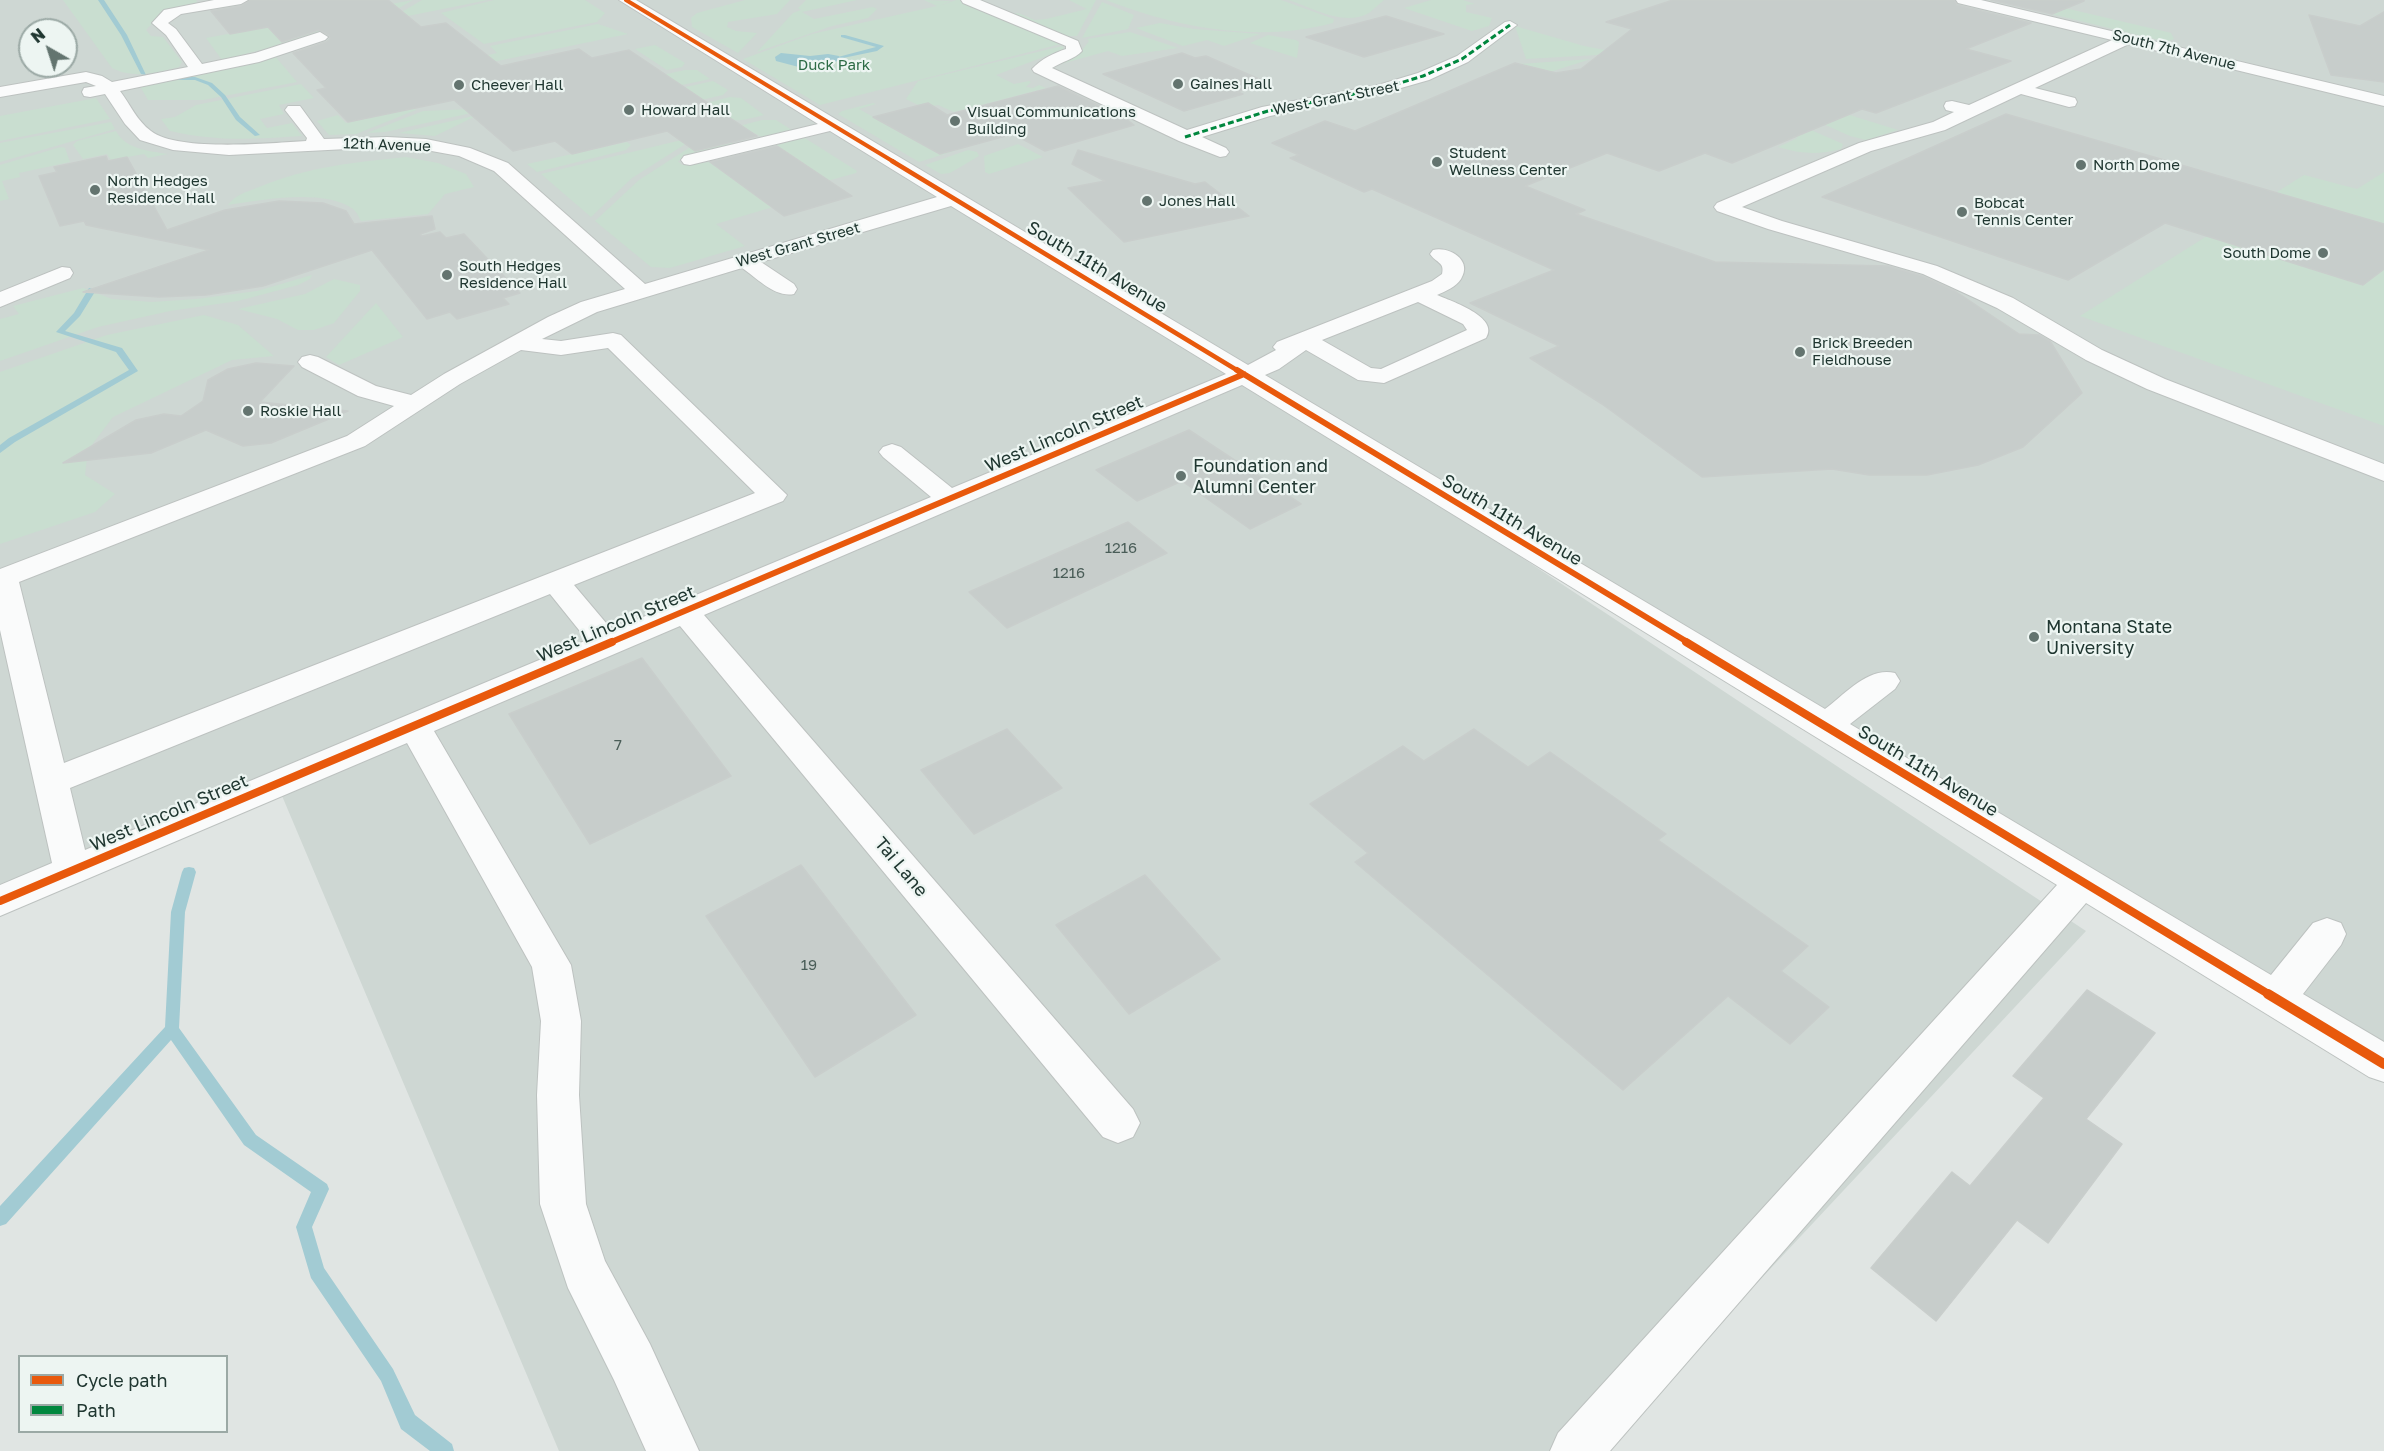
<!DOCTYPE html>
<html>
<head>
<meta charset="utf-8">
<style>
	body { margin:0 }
	#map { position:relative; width:2384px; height:1451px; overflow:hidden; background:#e0e5e3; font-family:"Golos Text",sans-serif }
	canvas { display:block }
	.legend { position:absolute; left:18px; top:1355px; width:210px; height:78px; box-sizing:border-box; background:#edf5f2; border:2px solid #9ba9a5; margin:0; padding:8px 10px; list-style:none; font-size:18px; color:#203731 }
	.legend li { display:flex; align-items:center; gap:12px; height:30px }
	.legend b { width:30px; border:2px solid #9ba9a5 }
	.north { position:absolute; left:18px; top:18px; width:60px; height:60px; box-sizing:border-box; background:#edf5f2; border:2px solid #9ba9a5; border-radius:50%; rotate:321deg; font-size:16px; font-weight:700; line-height:24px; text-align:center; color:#203731 }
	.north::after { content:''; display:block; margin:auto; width:21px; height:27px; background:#63746f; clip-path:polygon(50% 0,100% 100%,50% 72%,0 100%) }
</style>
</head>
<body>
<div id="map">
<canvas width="2384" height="1451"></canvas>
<ul class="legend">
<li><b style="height:8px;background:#e8590c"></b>Cycle path</li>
<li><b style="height:8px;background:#00873e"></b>Path</li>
</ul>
<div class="north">N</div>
</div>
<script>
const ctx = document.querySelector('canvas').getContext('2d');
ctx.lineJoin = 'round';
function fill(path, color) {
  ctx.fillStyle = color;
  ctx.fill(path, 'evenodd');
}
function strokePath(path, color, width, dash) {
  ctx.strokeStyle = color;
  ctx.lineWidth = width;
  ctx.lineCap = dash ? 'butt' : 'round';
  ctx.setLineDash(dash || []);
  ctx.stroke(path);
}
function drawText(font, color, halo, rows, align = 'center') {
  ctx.font = font + ' "Golos Text",sans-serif';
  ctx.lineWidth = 4.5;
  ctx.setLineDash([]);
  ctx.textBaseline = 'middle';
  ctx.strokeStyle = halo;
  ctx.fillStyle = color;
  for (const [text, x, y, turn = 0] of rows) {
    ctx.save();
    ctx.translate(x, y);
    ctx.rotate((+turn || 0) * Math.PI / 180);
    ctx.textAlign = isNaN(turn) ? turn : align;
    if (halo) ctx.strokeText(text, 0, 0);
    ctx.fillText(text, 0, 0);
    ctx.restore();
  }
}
fill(new Path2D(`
	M0 0H2384V1058L1261 385 2086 931 1600 1451H559L277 784 0 901ZM30 30H66V66H30Z`), '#ced7d3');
fill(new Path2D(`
	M63 0H196L199 5 161 14 146 30 151 36 163 37 182 62 179 67C157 73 133 79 112 68Z
	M413 0 373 23 310 34 276 46 222 60 206 38Z
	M422 0H488L388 20Z
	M494 0H585L605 13 597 22 484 44 441 13Z
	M745 0H790L777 14 728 22 727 27 736 31 757 33 738 53 692 27 691 18 697 13Z
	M806 0H857L802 12 814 19 873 7 877 9 868 18 832 26 757 52 793 13 801 10 798 8Z
	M924 0 951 1 939 6 956 0H979L1012 14 1018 13 1035 20 1046 19 1087 9 1069 0H1096L1077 36H1066L1073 41 820 105 743 59 812 34 937 6Z
	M1106 0H1281L1334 19 1333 23C1258 43 1177 28 1106 0Z
	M1289 0H1384C1379 4 1374 9 1369 13 1345 27 1312 8 1289 0Z
	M1431 0H1463L1475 4 1466 5V12L1492 18 1489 26 1472 31 1404 8Z
	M1102 2 1134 15 1128 29 1082 38Z
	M2039 2 2163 31 2171 33 2174 39 2167 42 2006 3Z
	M1160 23 1194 29 1260 34 1224 46 1207 40 1183 46 1136 28Z
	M598 24 628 34 483 64 475 58 497 53 490 46Z
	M1515 26 1584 46 1610 51 1597 55 1526 59Z
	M1130 32 1178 48 1122 56 1108 51 1061 64 1057 62 1080 53 1089 41 1087 39Z
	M1268 35 1296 40 1299 42 1297 58 1250 43Z
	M655 45 685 63 682 67 667 70 635 49Z
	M1062 46 1064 48 1062 50 996 75 1014 84 1029 81 1031 82 1026 87 1033 88 1039 85 1046 88 954 112 938 105 933 106 927 103 918 105 906 99 918 81Z
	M274 55 297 82 203 100H148L138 83Z
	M1591 59 1550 72 1519 64Z
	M1701 69 1898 130 1866 140 1850 136Z
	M685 70H697L710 79 682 85 671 79 526 105Z
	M1608 77 1802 126 1843 144 1841 149C1818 155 1801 154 1778 147L1798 138Z
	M713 81 728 90 723 95 701 100 681 88Z
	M301 84 314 98 279 105 284 114 260 119 267 128 292 123 302 136C254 139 217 142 170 131L161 119 175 117 196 105Z
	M730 97 741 98 764 115C732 123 732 124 706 103Z
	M96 98 110 119 0 141V116Z
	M873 103 876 104 859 109 940 154 967 147 919 162 838 114 842 111Z
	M414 108 416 110 356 134 329 135 317 121 338 115 346 123Z
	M494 108 385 132 367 133 423 111Z
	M478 115 435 136 399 133Z
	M762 120H776L795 132 764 138 750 131 725 137 734 145 730 148 678 161 682 165 709 162 773 207 716 224 745 246 670 268 651 267 595 221 639 180 712 133Z
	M111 122 115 129 0 162V143Z
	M116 131C125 149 149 151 168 154L148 158 144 154 111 160 107 154 83 159 73 145 77 141Z
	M800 135 857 171 856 173 809 186 805 164 772 142Z
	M698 136 632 178 591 217 541 174Z
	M627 142 631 145 626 150 537 172 527 164Z
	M1018 144 1043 157 989 174 985 172 984 156Z
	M61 147 65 148 70 162 19 173 20 177 2 181 9 199 0 201V165Z
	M968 150 977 152 979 156 950 173 941 174 925 165Z
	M406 157 438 163 466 174 474 187 445 194 428 214 361 221C359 217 356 211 353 209 324 188 261 200 228 205 236 194 247 192 259 187 307 167 355 162 406 157Z
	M2384 172V426L2080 316 2304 175 2357 189Z
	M312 275 310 279 298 285 238 301 170 311 98 327 0 361V319L19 314 13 306 83 288 112 299 152 302 196 299 257 291Z
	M334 279 360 285V291L334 323 314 330H298L277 319 238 309 305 294Z
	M376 303 403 337 339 365 326 357Z
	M204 315 238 325 274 356 232 360 113 417 88 450 85 475 115 494 95 512 0 544V372L107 335Z`), '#c9ded0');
fill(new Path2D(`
	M781 53 810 56 828 54 839 56 840 59 826 68 810 70 776 61 775 57Z`), '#a2cbd3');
fill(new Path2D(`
	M98 0H104L127 35 146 75 141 74 121 35Z
	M841 35H845L884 46 877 51 838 59V57L876 47 841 37Z
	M166 77H195L212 83 225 95 240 117 260 135 255 136 236 120 221 97 208 85 195 80H164Z
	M89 288 96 290 80 316 65 331 122 348 138 371 15 442 0 453V445L9 438 129 370 116 352 56 332 74 313Z
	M189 867 194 868 196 872 185 912 179 1028 256 1135 327 1184 329 1189 312 1227 324 1268 393 1369 415 1415 452 1444 454 1451H430L401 1429 381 1381 311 1278 296 1227 311 1192 244 1145 171 1040 6 1224 0 1226V1206L165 1027 171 912 182 872 184 868Z`), '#a2cbd3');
const building = new Path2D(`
	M250 0H388L421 27 446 23 501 66 579 49 592 58 629 50 757 136 695 151 667 131 572 154 555 141 513 151 454 100 348 122 317 90 326 88 293 53 326 42 330 39 329 35 319 30 282 42 268 27 230 34 211 11 241 6Z
	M1673 0H1954L1957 5 2031 23 1966 49 2011 61 1876 113 1862 109 1732 163 1705 153 1659 171 1607 153 1525 186 1585 210 1576 214 1715 262 1888 266 1922 276 1955 291 2019 334 2039 335 2050 341 2082 393 2023 447 1978 465 1927 475H1869L1832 469 1702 477 1602 404 1530 358 1559 346 1470 303 1554 270 1372 189 1364 192 1290 158 1299 155 1272 143 1325 121 1355 131 1515 63 1556 73 1581 69 1632 29 1606 22Z
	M1991 0H2084V1L2052 14Z
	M2384 12V82L2331 75 2309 15 2360 26Z
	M1386 16 1444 34 1364 57 1306 37Z
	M1182 53 1195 58 1206 56 1266 82 1237 92 1243 94 1184 111 1103 74Z
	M1058 86 1125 118 1134 125 1045 151 1013 134 940 154 873 117 928 103 947 115Z
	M2006 114 2384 224V269L2363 285 2165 223 2068 280 1822 197Z
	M777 146 852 196 784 216 710 162Z
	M1078 150 1195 184 1205 182 1249 216 1124 242 1068 188 1105 181 1072 164Z
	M106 156 108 161 127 157 167 230 225 210 279 201 323 203 346 211 354 224 432 216 435 229 420 234 422 236 440 232 446 238 464 234 520 293 503 298 509 304 457 319 450 312 427 319 372 250 263 286 206 295 159 297 83 292 209 250 86 225 84 221 60 226 39 176 57 172 54 167Z
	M256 363 294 366 260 402 348 411 271 443 243 446 206 430 151 453 63 463 136 420 164 414 181 416 203 401 208 380 228 369Z
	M1189 430 1301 504 1250 529 1182 481 1137 501 1096 470Z
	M1128 522 1167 553 1007 628 969 592Z
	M642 658 731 776 590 844 509 714Z
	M1007 729 1062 788 974 834 921 770Z
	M1474 729 1528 767 1550 752 1666 834 1658 840 1808 946 1781 971 1829 1007 1790 1044 1728 996 1623 1090 1355 862 1368 853 1310 804 1403 746 1424 761Z
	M801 865 916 1015 815 1077 706 916Z
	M1145 875 1220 959 1129 1014 1056 925Z
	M2087 990 2155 1033 2086 1119 2122 1144 2048 1243 2017 1220 1936 1321 1871 1268 1952 1172 1970 1186 2044 1098 2013 1076Z`);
fill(building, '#c7cdcb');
strokePath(building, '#c9cecc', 1.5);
const minor = new Path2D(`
	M214 0H248L241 4 181 14 168 23 176 29 202 64 255 53 320 32 328 37 325 40 259 62 120 91C130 104 137 121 151 131 178 152 271 143 306 141L307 138 285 110 288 106H300L324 139 387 137 426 139 470 148 508 163 645 284 937 197 830 131 690 165 684 164 681 160 684 156 818 124 619 0H636L1248 365 1276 350 1273 347 1277 342 1432 281 1442 274C1445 262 1436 263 1430 254L1433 250C1449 246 1473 260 1461 279 1456 287 1446 291 1437 295 1451 301 1500 317 1486 338L1384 383 1358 380 1306 350 1279 369 1265 375 1825 709C1845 694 1869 666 1895 673L1900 681 1895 689 1850 724 2271 975 2313 923 2327 918 2341 923 2346 934 2341 945 2303 994 2384 1042V1082L2369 1077 2086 903 1610 1451H1550L1558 1433 2057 885 1242 385 704 615 1133 1109 1140 1123 1133 1137 1118 1143 1103 1137 680 626 434 731 571 965 581 1021 579 1095 586 1204 605 1261 650 1344 699 1451H646L614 1380 568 1288 540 1204 537 1095 541 1021 532 967 407 743 0 916V885L52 863 0 630V569L347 436 394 406 358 396 302 367 298 362 302 357 310 355 318 357 376 386 411 395 444 374 548 317 581 302 625 289 494 171 459 156 426 150 387 147 229 155 173 150 140 140 125 124 105 94 90 97 84 96 82 92 84 88 96 86 86 82 0 97V87L86 72 102 76 112 82 188 67 166 35 152 23 164 10ZM951 206 1226 374 952 488 901 447 892 444 883 447 879 452 883 457 931 497 612 630 574 585 783 501 787 495 621 335 613 333 561 341 542 339 597 312 742 268C757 278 775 298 794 294L797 289 794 284 761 262ZM1418 302 1463 324 1467 330 1381 369 1371 368 1322 340ZM608 348 755 493 64 763 19 582 365 446 460 384 521 350 561 355ZM550 594 587 640 85 850 70 788Z
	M961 0H980L1078 41 1082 51C1075 59 1061 62 1052 68L1187 130 1262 107 1378 85 1418 73 1457 56 1505 22 1510 21 1517 25 1468 62 1429 80 1380 94 1270 116 1202 137 1226 148 1229 152 1226 156 1220 157 1179 141 1034 72 1032 69C1041 59 1054 53 1066 49V46L963 3Z
	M1956 0H1981L2384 96V106L2129 44 2035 88 2075 98 2077 102 2075 106 2069 107 2021 94 1945 130 1871 151 1742 207 1782 221 1937 266 2013 298 2102 350 2165 379 2384 464V481L2147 389 2086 360 1997 308 1923 274 1768 229 1717 211 1714 207 1717 203 1859 143 1933 122 1954 112 1946 110 1944 106 1946 102 1952 101 1969 105 2112 40 1958 3Z
	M62 267 70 268 73 273 70 278 0 307V292Z`);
strokePath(minor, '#bdc2c0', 2);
fill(minor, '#fafbfb');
strokePath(new Path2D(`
	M1185 137 1268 111 1380 89 1423 76 1462 59 1510 25`), '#00873e', 3, [6, 3]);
strokePath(new Path2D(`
	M626 0 894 162`), '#e8590c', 4);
strokePath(new Path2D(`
	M892 161 1240 372`), '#e8590c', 4.5);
strokePath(new Path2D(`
	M1237 370 1689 643
	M609 643 1244 374`), '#e8590c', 6);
strokePath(new Path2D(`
	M1686 642 2270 995
	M0 901 612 642`), '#e8590c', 8);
strokePath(new Path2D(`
	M2268 994 2384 1064`), '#e8590c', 10);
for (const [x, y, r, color] of [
	[1178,84,6,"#63746f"],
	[459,85,6,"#63746f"],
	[629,110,6,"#63746f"],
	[955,121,6,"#63746f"],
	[1437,162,6,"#63746f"],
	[2081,165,6,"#63746f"],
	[95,190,6,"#63746f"],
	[1147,201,6,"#63746f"],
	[1962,212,6,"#63746f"],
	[2323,253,6,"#63746f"],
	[447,275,6,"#63746f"],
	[1800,352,6,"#63746f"],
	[248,411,6,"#63746f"],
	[1181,476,6,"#63746f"],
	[2034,637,6,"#63746f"]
]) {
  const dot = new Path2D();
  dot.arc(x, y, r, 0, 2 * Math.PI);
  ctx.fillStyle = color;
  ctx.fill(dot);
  strokePath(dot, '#edf5f2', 2);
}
drawText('15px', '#203731', '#edf5f2', [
	["South 7th Avenue",2174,50,14],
	["West Grant Street",1336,98,-11],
	["12th Avenue",387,145,2],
	["West Grant Street",798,245,-16]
]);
drawText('15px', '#2d6b46', '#edf5f2', [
	["Duck Park",834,65]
]);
drawText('15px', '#203731', '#edf5f2', [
	["Gaines Hall",1190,84],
	["Cheever Hall",471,85],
	["Howard Hall",641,110],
	["Visual Communications",967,112],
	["Building",967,129],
	["Student",1449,153],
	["Wellness Center",1449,170],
	["North Dome",2093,165],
	["North Hedges",107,181],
	["Residence Hall",107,198],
	["Jones Hall",1159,201],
	["Bobcat",1974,203],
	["Tennis Center",1974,220],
	["South Dome",2311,253,"right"],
	["South Hedges",459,266],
	["Residence Hall",459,283],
	["Brick Breeden",1812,343],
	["Fieldhouse",1812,360],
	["Roskie Hall",260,411]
], 'left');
drawText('15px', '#4a5d58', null, [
	["1216",1121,548],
	["1216",1069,573],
	["7",618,745],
	["19",809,965]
]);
drawText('18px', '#203731', '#edf5f2', [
	["South 11th Avenue",1097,267,31],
	["West Lincoln Street",1064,434,-23],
	["South 11th Avenue",1512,520,31],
	["West Lincoln Street",616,624,-23],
	["South 11th Avenue",1928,771,31],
	["West Lincoln Street",169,813,-23],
	["Tai Lane",901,867,50]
]);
drawText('18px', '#203731', '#edf5f2', [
	["Foundation and",1193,466],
	["Alumni Center",1193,487],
	["Montana State",2046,627],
	["University",2046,648]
], 'left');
</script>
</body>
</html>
